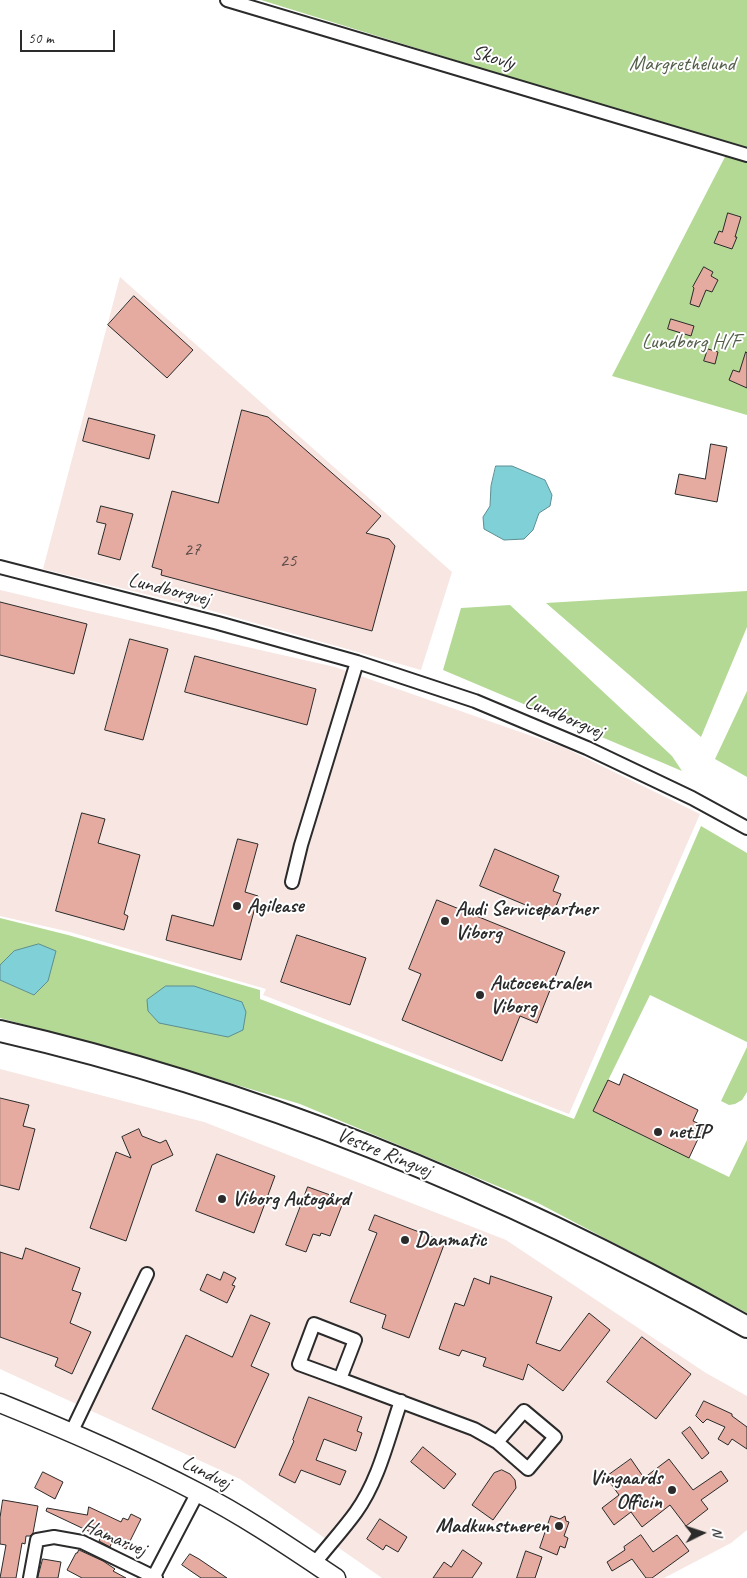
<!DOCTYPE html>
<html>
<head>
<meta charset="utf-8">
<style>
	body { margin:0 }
	#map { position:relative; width:747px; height:1578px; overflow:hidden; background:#fff; font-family:Caveat,sans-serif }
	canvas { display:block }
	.north { position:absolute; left:677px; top:1508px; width:50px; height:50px; -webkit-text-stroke:4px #fff; paint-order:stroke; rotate:86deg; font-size:14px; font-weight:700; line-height:20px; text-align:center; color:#2b2b2b }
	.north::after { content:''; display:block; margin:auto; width:18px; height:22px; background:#2b2b2b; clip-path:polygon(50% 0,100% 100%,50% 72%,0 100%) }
	.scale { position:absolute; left:20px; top:30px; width:95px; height:22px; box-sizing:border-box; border:2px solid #2b2b2b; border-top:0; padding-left:6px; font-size:15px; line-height:18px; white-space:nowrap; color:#2b2b2b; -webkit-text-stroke:4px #fff; paint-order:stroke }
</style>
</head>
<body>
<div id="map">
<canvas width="747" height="1578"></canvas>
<div class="north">N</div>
<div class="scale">50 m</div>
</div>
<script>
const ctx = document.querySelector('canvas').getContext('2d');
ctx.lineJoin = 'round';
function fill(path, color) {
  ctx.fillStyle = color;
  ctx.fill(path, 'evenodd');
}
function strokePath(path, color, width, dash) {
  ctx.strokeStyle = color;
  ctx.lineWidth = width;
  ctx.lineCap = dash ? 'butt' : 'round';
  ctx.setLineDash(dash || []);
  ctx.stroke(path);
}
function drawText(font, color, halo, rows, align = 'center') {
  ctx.font = font + ' Caveat,sans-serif';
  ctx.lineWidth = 4;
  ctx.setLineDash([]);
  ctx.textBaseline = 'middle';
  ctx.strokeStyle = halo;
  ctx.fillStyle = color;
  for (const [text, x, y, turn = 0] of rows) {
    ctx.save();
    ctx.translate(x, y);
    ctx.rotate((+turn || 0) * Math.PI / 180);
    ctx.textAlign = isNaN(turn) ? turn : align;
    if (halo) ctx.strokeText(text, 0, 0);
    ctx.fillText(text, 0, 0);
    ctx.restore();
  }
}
fill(new Path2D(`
	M120 277 452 572 421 670 202 608 43 569Z
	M0 590 93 612 335 667 563 747 700 814 569 1114 263 995 266 989 70 932 0 916Z
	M0 1069 204 1122 506 1240 706 1373 747 1396V1530L731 1543 664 1578H382L240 1479 0 1369Z`), '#f7e6e2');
fill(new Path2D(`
	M261 0H747V150L729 145Z
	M727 153 747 159V415L612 376Z
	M747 591V627L701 737 546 603Z
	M510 605 672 756 682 771 443 670 461 608Z
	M747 691V777L715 759Z
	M701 826 747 853V1042L650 995 593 1111 729 1177 747 1140V1313L538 1203 300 1104 157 1061 0 1018V980L34 995 14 951 0 965V918L68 935 260 990V999L574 1119Z
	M747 1047V1092L742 1100 735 1104 729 1105 721 1101Z`), '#b4d995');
const water = new Path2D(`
	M496 466H512L545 480 552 495 550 506 539 513 533 530 524 539 504 540 484 529 483 517 490 506 491 486Z
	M39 944 56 951 48 981 34 995 0 980V965L14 951Z
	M166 986H194L242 1002 246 1012 243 1030 228 1037 159 1023 148 1011 147 1000Z`);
fill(water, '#7fd0d7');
strokePath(water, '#5d8e92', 1);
const building = new Path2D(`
	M728 213 741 217 735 237H737L732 249 714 243 719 231 722 232Z
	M704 267 713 272 711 276 718 280 712 292 706 290 699 307 690 304 694 288 693 287Z
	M134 296 193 350 167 378 108 325Z
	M671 319 694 326 691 336 668 329Z
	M708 349 718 352 715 364 704 361Z
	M746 352 747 353V388L729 380 733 370 739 372Z
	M242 410 268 417 381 516 366 533 389 539 395 546 372 631 161 575 162 570 152 567 172 491 218 503Z
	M89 418 155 435 149 459 83 441Z
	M711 444 727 447 717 502 675 494 679 474 705 479Z
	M101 506 133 514 120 560 98 554 106 524 97 522Z
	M0 602 87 624 74 674 0 655Z
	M130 639 168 649 143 740 105 730Z
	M195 656 316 689 307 725 185 692Z
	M82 813 105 819 98 843 140 855 124 914 128 916 124 930 56 911Z
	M238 839 258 844 245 892 258 896 241 960 166 940 172 915 213 926Z
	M495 849 559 876 553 891 561 894 552 916 480 886Z
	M437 900 565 952 537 1023 520 1016 502 1061 402 1020 421 974 409 969Z
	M297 935 366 958 350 1005 281 982Z
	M624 1074 698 1110 693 1121 704 1126 689 1158 593 1111 608 1080 619 1085Z
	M0 1098 29 1105 23 1126 35 1129 19 1190 0 1185Z
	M139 1129 142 1136 160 1143 166 1140 173 1155 152 1165 126 1241 90 1228 116 1152 131 1158 122 1137Z
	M217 1154 275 1176 254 1233 196 1211Z
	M308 1187 344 1200 330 1236 321 1233 320 1236 313 1234 306 1252 286 1245Z
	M375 1215 445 1242 409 1338 382 1328 386 1315 350 1302 377 1233 369 1230Z
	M26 1248 80 1268 72 1290 81 1293 70 1323 91 1332 72 1374 55 1366 58 1358 0 1337V1252L22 1259Z
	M224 1272 236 1278 232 1285 235 1286 227 1303 200 1290 207 1274 220 1280Z
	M491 1276 552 1297 536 1343 560 1351 589 1313 610 1330 563 1391 528 1364 523 1380 483 1366 486 1358 462 1350 459 1356 439 1349 455 1303 464 1306 474 1278 489 1284Z
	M251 1315 270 1323 251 1366 269 1374 235 1448 152 1409 186 1335 232 1357Z
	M642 1337 691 1374 656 1419 607 1382Z
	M309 1397 362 1417 357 1431 362 1433 356 1451 324 1439 316 1460 346 1471 340 1485 301 1470 295 1483 279 1475 294 1441 293 1440Z
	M704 1401 732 1414V1416L747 1427V1449L732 1439 728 1445 718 1439 725 1427 707 1419 703 1423 696 1416Z
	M690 1427 709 1453 702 1459 682 1433Z
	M423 1447 456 1474 444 1489 411 1462Z
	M631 1459 644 1478 669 1459 693 1490 721 1471 728 1481 701 1500 708 1509 686 1526 670 1505 642 1527 631 1512 614 1525 602 1508 619 1495 606 1477Z
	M502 1470 510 1474 515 1480 516 1488 493 1520 472 1505 494 1473Z
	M43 1472 63 1482 55 1499 35 1488Z
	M3 1500 38 1506 33 1533 30 1536H26L25 1544 22 1543 16 1578H0L6 1545 0 1544V1518Z
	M89 1507 121 1522 123 1518 128 1520 131 1514 141 1519 126 1549 112 1542 110 1547 99 1541 101 1537 46 1511 47 1508 87 1515Z
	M551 1516 560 1519 565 1516 566 1521 569 1522 564 1536 568 1538 565 1548 560 1546 557 1555 540 1548Z
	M380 1519 407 1537 398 1552 386 1545 383 1550 367 1539Z
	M641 1535 653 1552 677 1535 689 1551 652 1578H646L632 1559 612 1571 607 1562 625 1550 624 1547Z
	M79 1550 103 1561 115 1569 113 1571 126 1578H82L67 1570 76 1553H77Z
	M463 1550 482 1563 472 1578H433L444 1562 451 1567Z
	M526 1551 542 1557 535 1578H517Z
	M190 1554 199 1559 227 1578H201L182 1565Z
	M43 1559 61 1562 58 1578H38Z`);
fill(building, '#e5aba0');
strokePath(building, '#2b2b2b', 1);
const street = new Path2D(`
	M227 0 747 155
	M0 567 218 623 357 662 475 701 587 748 692 798 747 828
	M292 882 301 845 357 662
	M340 1379 299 1364 314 1324 355 1340 340 1379 474 1429 497 1442 528 1469 555 1437 524 1411 497 1442
	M71 1433 147 1274
	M314 1564C328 1546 343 1530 356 1512 379 1480 388 1438 401 1401
	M30 1578 37 1540 54 1537 82 1542 156 1578
	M153 1578 198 1492`);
const secondary = new Path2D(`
	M0 1403C67 1430 134 1459 197 1492 246 1517 291 1548 336 1578`);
const primary = new Path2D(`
	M0 1031C262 1091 513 1196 747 1327`);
strokePath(street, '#2b2b2b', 16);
strokePath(secondary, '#2b2b2b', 21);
strokePath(primary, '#2b2b2b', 24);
strokePath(street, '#fff', 12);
strokePath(secondary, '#fff', 18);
strokePath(primary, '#fff', 20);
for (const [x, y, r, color] of [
	[237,906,5,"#2b2b2b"],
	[445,921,5,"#2b2b2b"],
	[480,995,5,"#2b2b2b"],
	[658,1132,5,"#2b2b2b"],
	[222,1199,5,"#2b2b2b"],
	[405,1240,5,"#2b2b2b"],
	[672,1490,5,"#2b2b2b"],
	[559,1526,5,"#2b2b2b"]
]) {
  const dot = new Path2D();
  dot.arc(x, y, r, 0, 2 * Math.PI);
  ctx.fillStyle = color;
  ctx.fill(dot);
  strokePath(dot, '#fff', 2);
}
drawText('19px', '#5a4b48', null, [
	["27",192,550],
	["25",288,561]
]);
drawText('21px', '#2b2b2b', '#fff', [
	["Skovly",493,58,17],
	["Lundborgvej",169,590,14],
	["Lundborgvej",564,717,23],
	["Vestre Ringvej",384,1153,22],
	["Lundvej",206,1473,27],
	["Hamarvej",114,1538,23]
]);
drawText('21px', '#545f4b', '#fff', [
	["Margrethelund",682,64],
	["Lundborg H/F",691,342]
]);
drawText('bold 21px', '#2b2b2b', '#fff', [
	["Agilease",247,906],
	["Audi Servicepartner",455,909],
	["Viborg",455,933],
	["Autocentralen",490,983],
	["Viborg",490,1007],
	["netIP",668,1132],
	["Viborg Autogård",232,1199],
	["Danmatic",415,1240],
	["Vingaards",662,1478,"right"],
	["Officin",662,1502,"right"],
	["Madkunstneren",549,1526,"right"]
], 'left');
</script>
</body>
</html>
